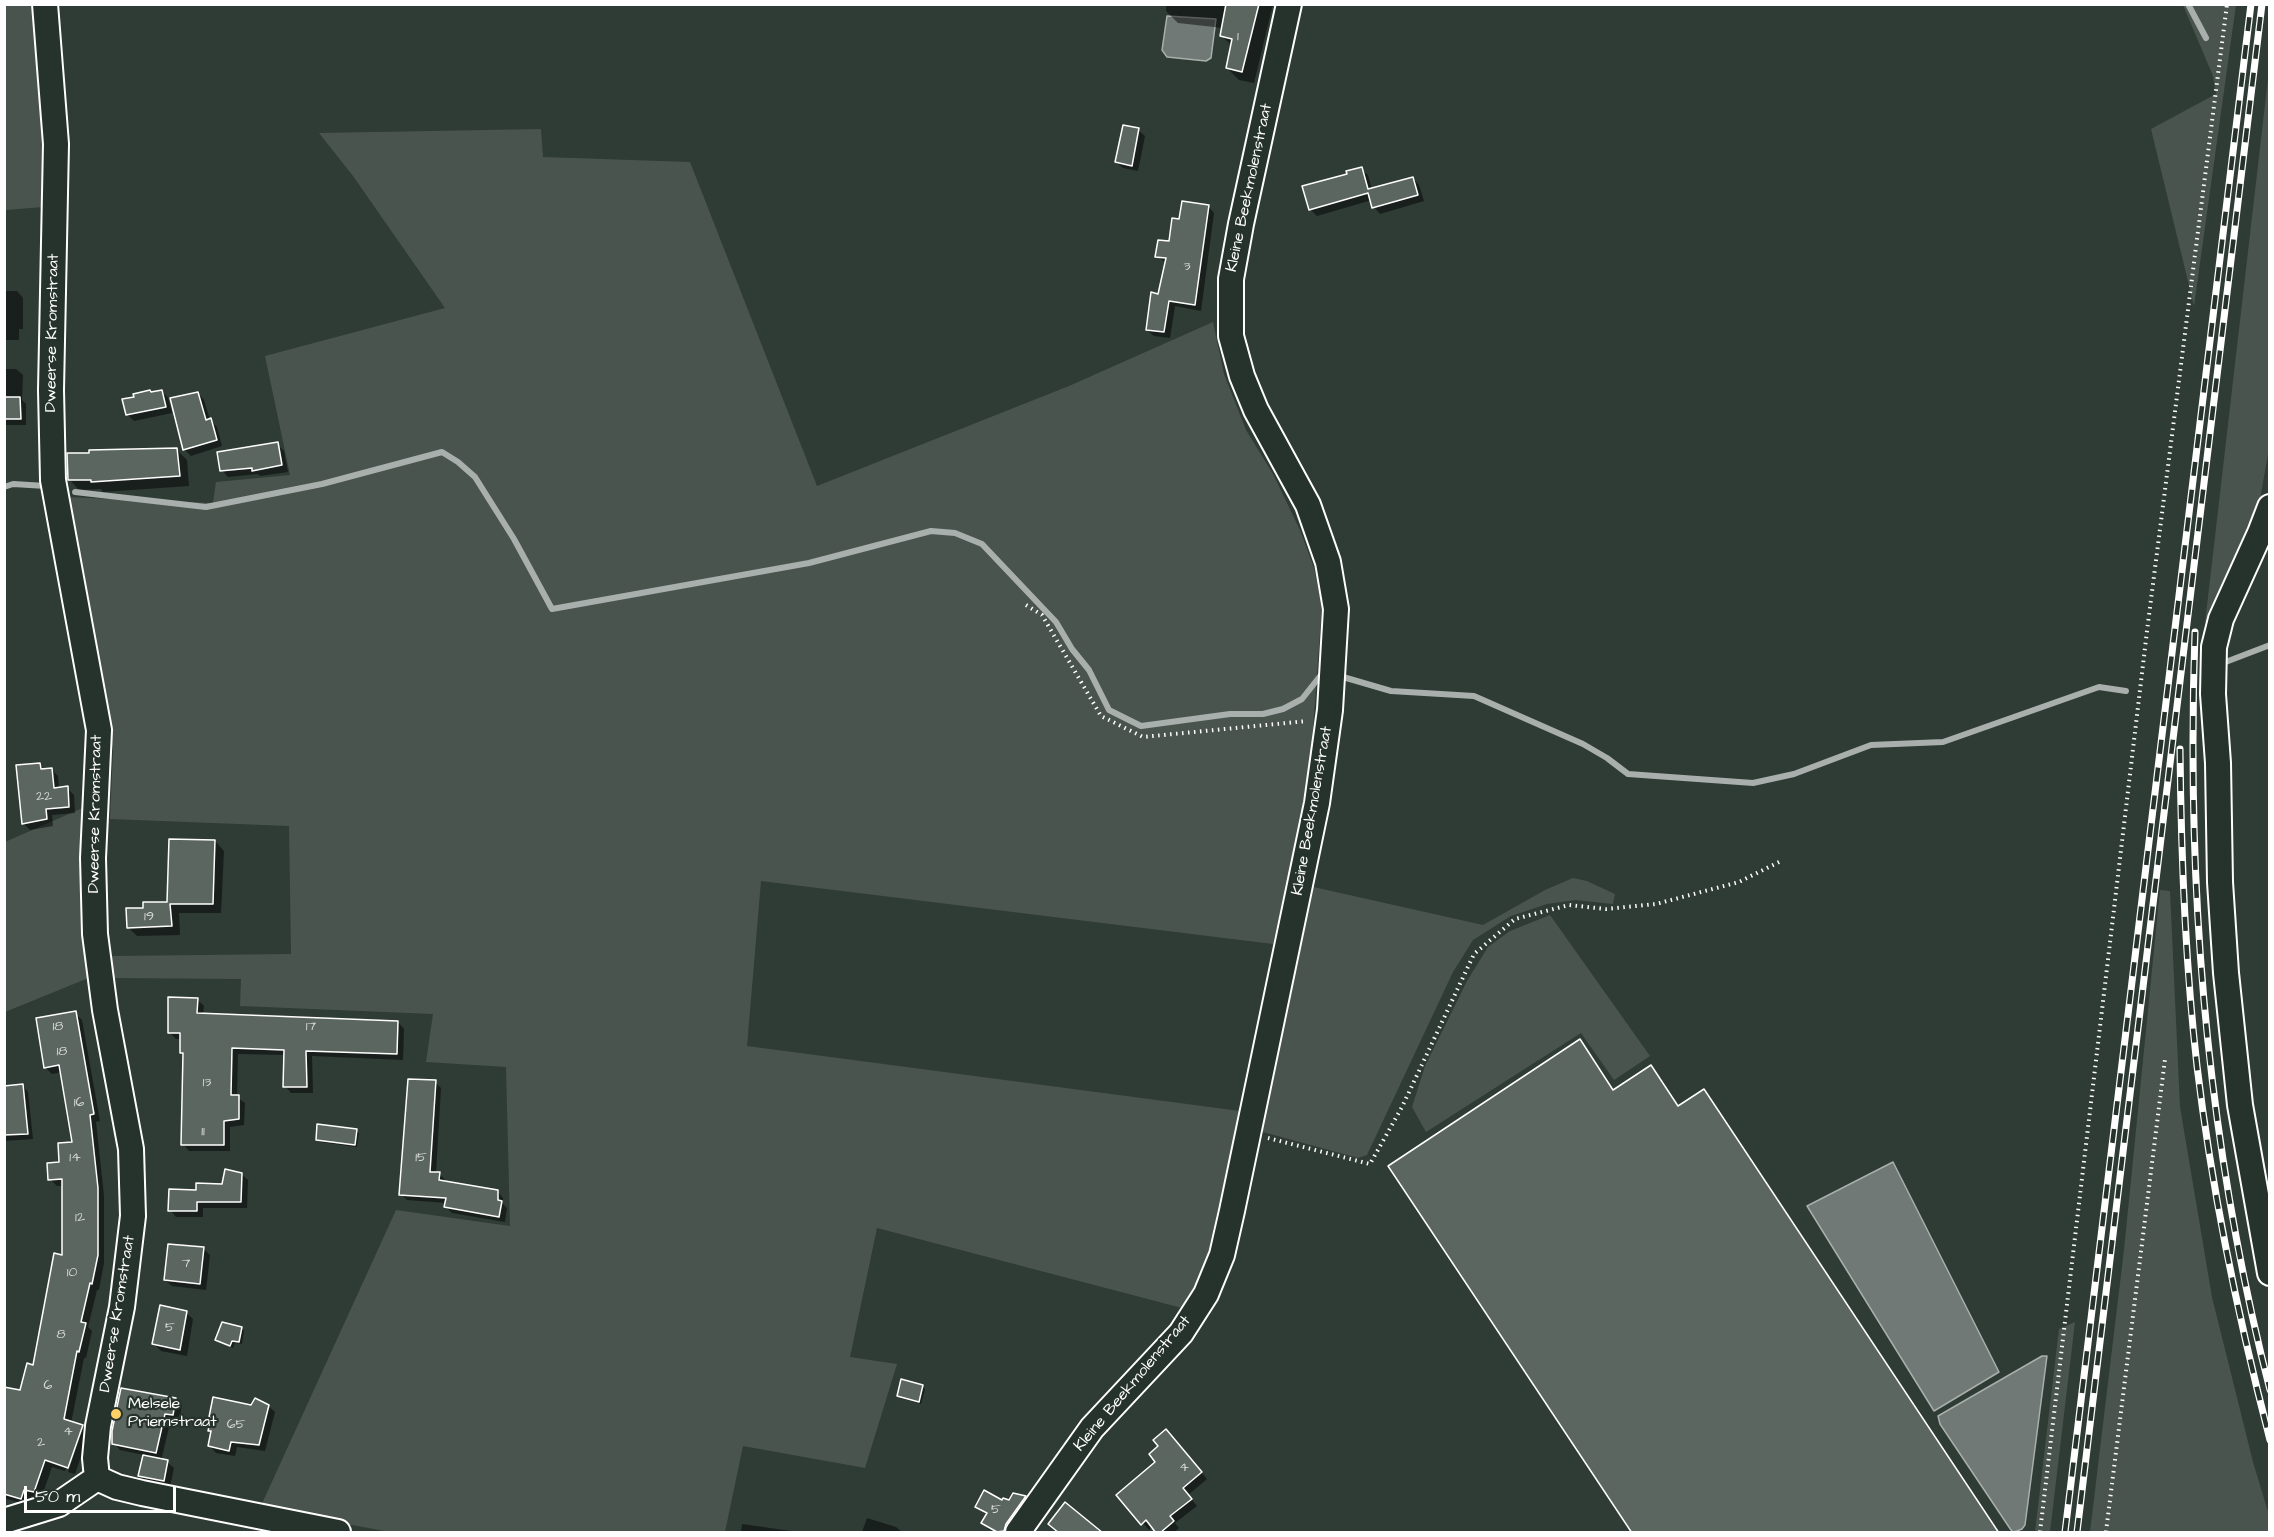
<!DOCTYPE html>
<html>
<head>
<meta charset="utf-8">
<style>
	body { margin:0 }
	#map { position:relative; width:2274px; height:1537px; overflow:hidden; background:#2f3b35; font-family:"Architects Daughter",sans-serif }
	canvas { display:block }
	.frame { position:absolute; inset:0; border:6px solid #fff; pointer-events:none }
	.scale { position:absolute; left:24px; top:1486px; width:152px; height:27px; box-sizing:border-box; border:3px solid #fff; border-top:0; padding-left:8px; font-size:18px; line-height:21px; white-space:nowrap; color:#fff; -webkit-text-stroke:4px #26332d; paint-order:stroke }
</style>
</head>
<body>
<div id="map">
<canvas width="2274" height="1537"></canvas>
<div class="frame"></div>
<div class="scale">50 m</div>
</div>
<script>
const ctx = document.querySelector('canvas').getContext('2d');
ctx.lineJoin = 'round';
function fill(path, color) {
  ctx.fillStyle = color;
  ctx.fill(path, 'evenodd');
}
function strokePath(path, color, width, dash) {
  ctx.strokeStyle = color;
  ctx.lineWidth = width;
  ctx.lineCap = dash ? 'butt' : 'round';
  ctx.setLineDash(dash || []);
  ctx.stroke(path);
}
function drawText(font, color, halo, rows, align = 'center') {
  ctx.font = font + ' "Architects Daughter",sans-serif';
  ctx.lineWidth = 4.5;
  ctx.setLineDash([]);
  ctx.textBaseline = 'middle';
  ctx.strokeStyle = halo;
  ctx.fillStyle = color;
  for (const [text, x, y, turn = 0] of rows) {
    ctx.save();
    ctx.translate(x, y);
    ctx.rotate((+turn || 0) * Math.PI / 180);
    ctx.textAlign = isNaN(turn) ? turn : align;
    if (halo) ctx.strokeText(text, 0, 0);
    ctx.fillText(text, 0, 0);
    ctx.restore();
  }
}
fill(new Path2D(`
	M5 5H36L44 102V207L5 210Z
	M2183 5H2236L2194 306 2151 129 2216 94 2213 76Z
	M2269 70V448L2258 511 2214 610 2205 623Z
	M541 129 543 157 690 162 817 486 1069 386 1213 322 1224 374 1246 430 1273 474 1300 530 1314 568 1322 606 1312 743 1298 835 1273 944 761 881 747 1046 1240 1111 1203 1276 1182 1308 877 1228 850 1357 897 1364 865 1468 743 1446 725 1532H390L260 1508 396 1210 510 1226 506 1067 426 1062 433 1014 240 1006 241 979 112 978V956L291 954 289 826 110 819 113 751 101 676 73 523 66 497 213 503 216 482 290 475 265 356 445 308 353 176 319 133Z
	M87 806 91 977 5 1012V842Z
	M1573 878 1587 881 1615 894 1613 904 1575 900 1547 904 1511 916 1473 940 1453 972 1367 1155 1358 1158 1263 1132 1255 1126 1309 886 1483 925 1545 890Z
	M2160 890 2170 891 2180 1107 2212 1297 2253 1462 2269 1515V1532H2090L2124 1250Z
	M1550 915 1650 1056 1614 1080 1581 1033 1426 1132 1412 1107 1425 1066 1467 981 1488 947 1510 931Z
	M2075 1322 2050 1532H2035L2059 1329Z`), '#4a544f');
const water = new Path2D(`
	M1167 16 1216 19 1211 58 1206 61 1167 57 1162 50Z
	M1893 1162 1999 1372 1934 1411 1807 1206Z
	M2042 1356H2047L2025 1525 2022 1529 2014 1532 2011 1530 1940 1424 1938 1416Z`);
fill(water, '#707975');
strokePath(water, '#a9afac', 1.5);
fill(new Path2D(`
	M1166 4H1273L1254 83 1239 80 1227 68 1232 46 1222 36 1223 28 1178 23 1166 11Z
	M1138 130 1145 136 1138 171 1123 168 1116 162Z
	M1361 169 1368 175 1372 190 1413 178 1419 185 1424 201 1380 214 1374 207 1372 200 1317 216 1310 209 1349 175Z
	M1208 206 1214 213 1201 311 1175 306 1170 338 1154 336 1147 330 1159 296 1166 263 1157 256Z
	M4 291H17L23 298V329H19V340H6L5 369H16L23 375 22 400 26 404V425H4Z
	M162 391 168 398 172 413 134 421 127 414 152 394Z
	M198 393 204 400 210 420 217 427 222 446 191 456 184 449Z
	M277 444 284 451 288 472 260 476 258 474 228 477 222 470Z
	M177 450 187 460 189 486 103 492 101 489 79 490 69 479Z
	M39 764 45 770 51 769 58 776 59 789 67 788 74 795 75 813 52 815 53 826 30 830 24 824 18 767Z
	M215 841 224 851 221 913H179L180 935 137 936 128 927 145 909 168 903Z
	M197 999 204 1006 203 1015 398 1022 404 1029 403 1060 312 1056 313 1093H291L285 1086 286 1055 238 1054 237 1097 245 1103 244 1125 230 1127V1151H189L183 1144 185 1056 181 1052 182 1039H176L169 1032Z
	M75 1013 82 1020 100 1121 96 1122 104 1196V1263L99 1290H97L88 1327 92 1331 86 1358H84L71 1423 82 1426 89 1433 75 1474 68 1472 83 1428H80L65 1471 52 1467 41 1499 31 1496 28 1505 4 1498V1388L21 1391 34 1367 64 1257 63 1186H57L50 1179 73 1143 62 1072 52 1074 45 1067Z
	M435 1082 441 1088 436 1173H439L445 1180V1182L497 1191 503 1198V1204L507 1208 505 1222 452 1213 446 1207V1203L407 1200 401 1194Z
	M23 1086 28 1092 33 1139 4 1141V1088Z
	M356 1131 359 1133 357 1147 320 1142 317 1140Z
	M241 1174 248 1180 247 1208H203V1217H176L170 1210 197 1191 224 1185Z
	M203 1248 210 1255 206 1290 172 1286 165 1280Z
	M186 1313 193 1319 187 1356 161 1351 154 1344Z
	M242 1328 244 1331 242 1344 235 1343 233 1348 217 1340Z
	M922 1387 925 1389 921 1404 901 1398 898 1395Z
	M176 1399 182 1405 179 1421 171 1419 161 1461 167 1462 174 1468 170 1487 147 1482 140 1476 144 1455 120 1450 114 1443Z
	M268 1406 275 1412 265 1451 237 1447 235 1456 216 1453 210 1446 212 1433 210 1430 252 1407Z
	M1172 1437 1207 1479 1188 1495 1197 1506 1175 1523 1179 1528 1174 1532H1158L1153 1526 1149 1530 1118 1495 1157 1462Z
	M1013 1495 1026 1497 1031 1502 1010 1532H996L988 1529 983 1523 987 1515 977 1506 1009 1502Z
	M867 1518 896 1527 902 1532H862Z
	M742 1524 798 1532H741Z`), '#0007');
strokePath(new Path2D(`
	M2188 4 2206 38
	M4 487 13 484 46 486
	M75 492 206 507 322 484 442 452 458 462 475 477 514 539 552 609 809 563 931 531 955 533 982 544 1056 622 1072 649 1089 670 1109 710 1141 726 1230 714H1263L1283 709 1302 699 1321 675
	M2223 663 2270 645
	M1343 677 1391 691 1474 696 1583 744 1607 758 1628 774 1753 783 1794 774 1871 745 1943 742 2099 687 2126 691`), '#a9afac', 6);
const building = new Path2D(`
	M1226 4H1259L1242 72 1226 68 1232 39 1220 36Z
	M1123 125 1139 128 1132 166 1115 162Z
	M1362 167 1368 189 1413 177 1418 195 1372 208 1368 193 1309 210 1302 186 1347 174 1346 171Z
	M1182 201 1209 205 1195 305 1169 301 1164 332 1146 330 1151 292 1158 294 1166 258 1155 257 1158 240 1169 241 1172 218 1179 219Z
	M150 390 151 392 162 390 166 407 126 415 122 399 134 397 133 394Z
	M198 392 206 420 211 418 217 440 183 450 170 398Z
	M4 397H20L21 419H4Z
	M278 442 282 465 252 471V468L220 471 217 452Z
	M177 448 180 476 91 482V480H68L67 453H89V450Z
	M40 763 41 769 52 768 54 788 68 786 69 807 46 809 47 819 22 824 16 765Z
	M169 839 215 840 213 904H170L172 926 127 928 126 908H143V902H167Z
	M168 997 198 998 197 1013 398 1021 397 1054 306 1051 307 1087H283L284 1050 232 1048 231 1095H239V1119L224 1121V1145H181L183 1053H180V1033H168Z
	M76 1011 94 1114 90 1115 98 1188V1255L92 1284 90 1283 81 1322 86 1323 79 1352 77 1351 64 1419 83 1425 68 1468 45 1460 34 1492 24 1490 21 1499 4 1494V1387L20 1390 27 1363 33 1365 54 1253 62 1255V1179L48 1180 47 1163 59 1162 58 1143 72 1142 59 1065 44 1068 36 1018Z
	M1580 1039 1613 1090 1651 1065 1678 1106 1704 1089 1999 1533H1632L1388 1166Z
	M408 1079 436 1080 430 1172H440L439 1180 498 1190V1200L502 1201 499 1217 444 1207 446 1198 399 1195Z
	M23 1084 28 1134 4 1135V1086Z
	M317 1124 357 1129 355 1145 316 1140Z
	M225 1169 242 1173 241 1202H197V1211H168L169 1189 196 1190V1183L222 1184Z
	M168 1244 204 1247 200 1284 164 1280Z
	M160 1305 187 1311 180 1350 152 1344Z
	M222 1322 242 1327 239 1342 232 1341 230 1346 215 1340Z
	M901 1379 923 1385 919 1402 897 1396Z
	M121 1388 176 1398 173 1415 165 1414 156 1453 112 1444V1431Z
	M213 1397 251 1405 255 1398 269 1405 259 1445 231 1442 229 1451 208 1446 211 1431H208L211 1418 209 1417Z
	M1166 1429 1202 1472 1183 1488 1192 1499 1170 1516 1174 1521 1160 1533H1156L1146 1520 1141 1525 1116 1495 1155 1462 1149 1454 1158 1446 1153 1440Z
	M143 1455 168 1460 164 1481 138 1476Z
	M984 1490 1002 1500 1003 1498 1009 1500 1013 1493 1026 1496 1006 1524 1004 1531 997 1532 981 1523 987 1513 975 1507Z
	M1065 1502 1103 1533H1059L1048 1524Z`);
fill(building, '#5b6661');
strokePath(building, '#fff', 1.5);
const street = new Path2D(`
	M45 4 56 144 51 390 53 480 99 730 93 858 95 934 105 1010 131 1149 133 1216 122 1307 98 1426 95 1458 97 1478
	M2270 507 2260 533 2221 619 2214 647 2213 694 2218 763 2220 882 2226 973 2240 1105 2270 1273
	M97 1478 117 1487 142 1493 338 1532
	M4 1521 59 1504 97 1478
	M1018 1532 1092 1428 1181 1333 1206 1294 1222 1255 1232 1211 1317 803 1330 710 1336 609 1328 562 1308 505 1256 410 1242 376 1231 336V279L1241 224 1289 4`);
strokePath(street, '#fff', 28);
strokePath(new Path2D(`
	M1026 605 1042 615 1101 716 1143 737 1307 721
	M1268 1138 1370 1164 1402 1107 1474 954 1515 919 1569 905 1606 909 1656 904 1739 882 1781 861
	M2040 1532 2147 631 2227 4
	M2106 1532 2165 1059`), '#fff', 4, [1.5, 4.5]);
strokePath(street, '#26332d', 24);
const rail = new Path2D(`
	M2195 632C2186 887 2206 1142 2270 1390
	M2180 749C2181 855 2185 961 2197 1066 2212 1192 2238 1317 2270 1440
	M2065 1532 2251 4
	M2077 1532 2262 4`);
strokePath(rail, '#fff', 7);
strokePath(rail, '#26332d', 4.5, [14]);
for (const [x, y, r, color] of [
	[116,1414,6,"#ffd166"]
]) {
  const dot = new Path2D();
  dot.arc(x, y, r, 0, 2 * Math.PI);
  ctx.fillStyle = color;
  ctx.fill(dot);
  strokePath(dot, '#26332d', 2);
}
drawText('14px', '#d6d9d8', null, [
	["1",1238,37],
	["3",1187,267],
	["22",44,797],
	["19",149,917],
	["18",58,1027],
	["17",311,1027],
	["18",62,1052],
	["13",207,1083],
	["16",79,1103],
	["11",203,1132],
	["14",75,1158],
	["15",421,1158],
	["12",80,1218],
	["7",186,1264],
	["10",72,1273],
	["5",170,1328],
	["8",61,1335],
	["6",48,1386],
	["65",236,1425],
	["4",68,1432],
	["2",41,1443],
	["4",1184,1468],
	["5",996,1510]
]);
drawText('16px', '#fff', '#26332d', [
	["Kleine Beekmolenstraat",1250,188,-78],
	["Dweerse Kromstraat",53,333,-89],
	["Kleine Beekmolenstraat",1313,811,-80],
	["Dweerse Kromstraat",96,814,-89],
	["Dweerse Kromstraat",118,1314,-81],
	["Kleine Beekmolenstraat",1133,1384,-50]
]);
drawText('16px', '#fff', '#26332d', [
	["Melsele",128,1405],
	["Priemstraat",128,1423]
], 'left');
</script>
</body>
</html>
